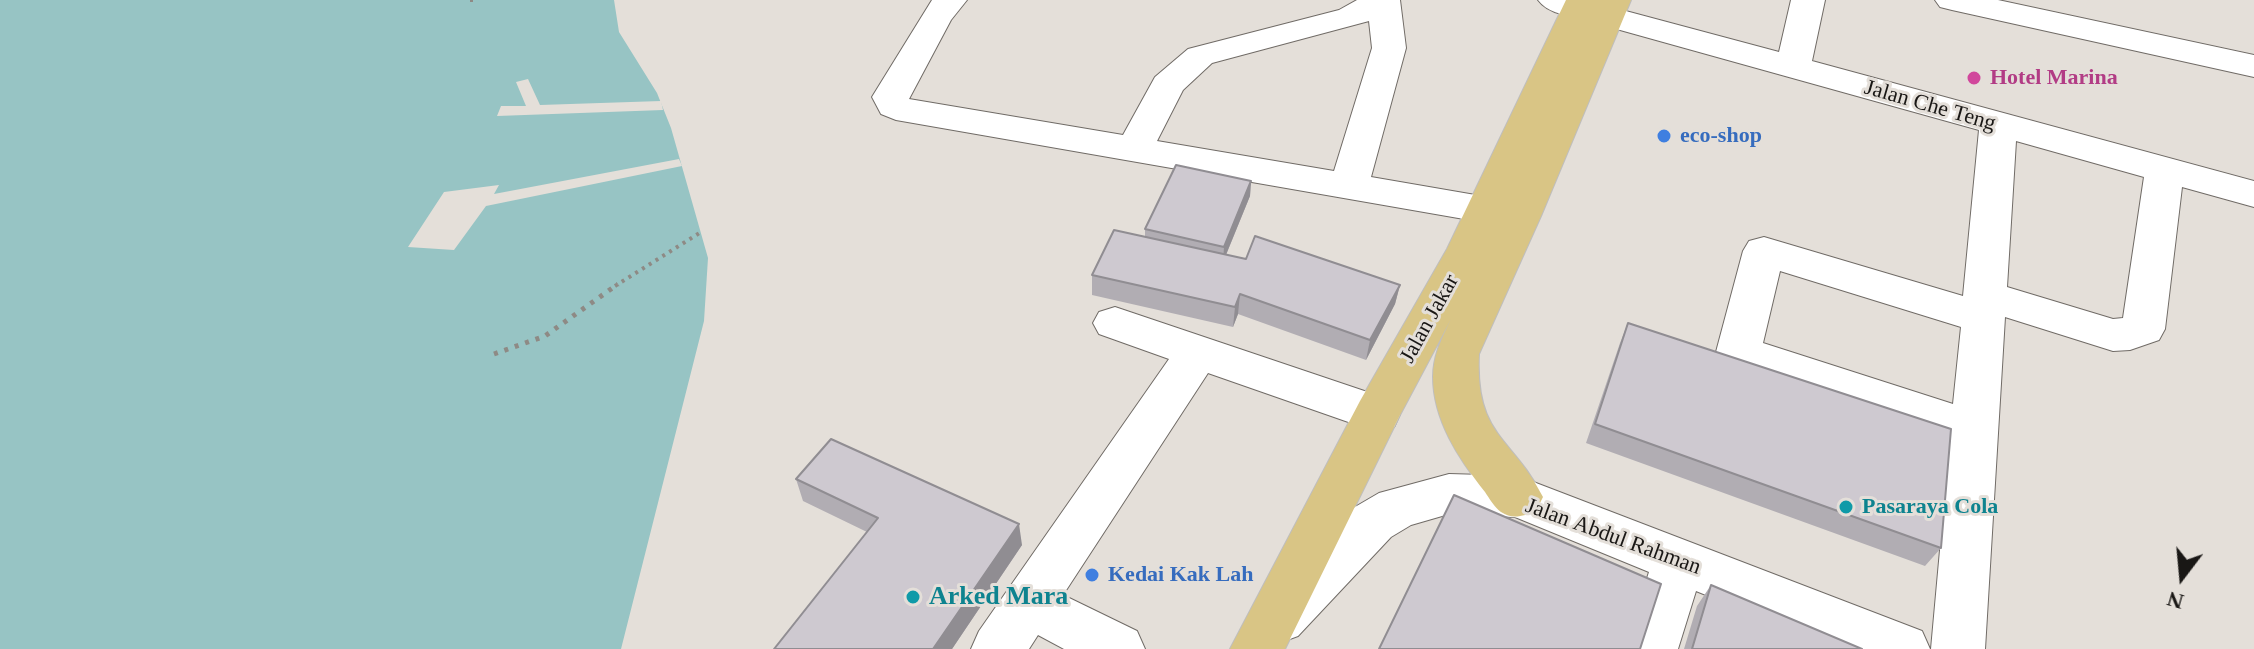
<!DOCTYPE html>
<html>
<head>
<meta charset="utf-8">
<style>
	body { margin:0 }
	#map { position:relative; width:2254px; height:649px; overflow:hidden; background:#e4dfd9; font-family:Georgia,serif }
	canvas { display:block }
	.north { position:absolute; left:2142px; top:537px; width:80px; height:80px; -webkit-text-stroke:6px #e4dfd9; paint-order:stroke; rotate:196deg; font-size:22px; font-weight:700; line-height:32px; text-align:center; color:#191715 }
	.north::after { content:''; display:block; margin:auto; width:28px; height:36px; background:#191715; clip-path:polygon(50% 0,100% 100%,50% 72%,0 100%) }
</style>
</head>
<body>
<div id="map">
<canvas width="2254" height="649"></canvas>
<div class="north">N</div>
</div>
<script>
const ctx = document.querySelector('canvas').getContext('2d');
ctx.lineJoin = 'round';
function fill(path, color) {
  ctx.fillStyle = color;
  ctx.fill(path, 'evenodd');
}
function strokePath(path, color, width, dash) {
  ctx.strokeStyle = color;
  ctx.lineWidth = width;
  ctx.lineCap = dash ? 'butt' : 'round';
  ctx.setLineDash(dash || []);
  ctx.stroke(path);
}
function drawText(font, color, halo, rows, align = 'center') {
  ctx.font = font + ' Georgia,serif';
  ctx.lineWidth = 6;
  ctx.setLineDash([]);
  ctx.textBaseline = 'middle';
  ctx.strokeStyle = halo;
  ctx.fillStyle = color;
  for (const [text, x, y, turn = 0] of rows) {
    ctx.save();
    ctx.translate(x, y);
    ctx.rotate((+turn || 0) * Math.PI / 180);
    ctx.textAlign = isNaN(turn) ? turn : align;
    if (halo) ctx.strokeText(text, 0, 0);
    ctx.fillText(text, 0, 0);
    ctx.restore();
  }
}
fill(new Path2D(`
	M0 0H614L619 32 657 93 671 128 708 258 704 321 621 649H0Z`), '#97c4c4');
fill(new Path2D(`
	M528 79 540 105 661 101 663 110 497 116 501 106H526L516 82Z
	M679 159 682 166 486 206 454 250 408 247 444 192 499 185 494 194Z`), '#e4dfd9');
const minor = new Path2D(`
	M932 0H967L951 20 909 99 1123 135 1155 77 1188 49 1339 10 1357 0H1400L1406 48 1371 177 1487 197 1501 200 1507 210 1501 220 1487 223 896 120 881 114 872 97ZM1369 21 1372 48 1334 171 1157 141 1183 90 1212 63Z
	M1538 0H1588L1595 9 1607 6 1779 52 1791 0H1825L1812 61 2254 181V207L2182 187 2165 329 2159 340 2130 350 2113 351 2005 317 1985 649H1931L1950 440 1722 364 1716 352 1743 251 1749 241 1764 237 1963 296 1979 130 1595 23 1591 15C1574 19 1548 14 1538 0ZM2016 141 2144 177 2123 318 2113 319 2007 287ZM1780 271 1961 327 1953 404 1763 343Z
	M1935 0H1998L2254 55V77L1952 10 1940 7Z
	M1115 307 1394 401 1400 414 1394 427 1377 432 1208 373 1063 595 1137 631 1145 649H1064L1038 635 1029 649H971L979 631 1169 359 1099 334 1093 323 1099 312Z
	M1449 474 1518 476 1536 483 1922 631 1930 649H1840L1696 591 1678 649H1624L1649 572 1515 517 1449 514 1411 525 1391 537 1298 636 1279 643 1260 636 1252 619 1260 602 1355 507 1379 493Z`);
const major = new Path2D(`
	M1566 0H1631L1541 216 1479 354C1475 437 1512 436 1543 497L1536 511C1523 516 1513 520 1501 512 1495 508 1489 498 1485 492 1459 459 1433 420 1433 377 1433 355 1442 338 1451 319L1400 415 1285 649H1230L1360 401 1447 249Z`);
strokePath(minor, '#706b66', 2);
strokePath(major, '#bfbebd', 2);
strokePath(new Path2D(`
	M470 0H478
	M615 286 701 232`), '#8e8a85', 4, [3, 5]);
strokePath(new Path2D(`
	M494 354 545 336 618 284`), '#8e8a85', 5, [4, 7]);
fill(minor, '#fff');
fill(major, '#d9c585');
fill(new Path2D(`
	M1251 181 1250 196 1226 255 1246 259 1400 285 1395 304 1366 360 1238 314 1233 327 1092 295V275L1145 237V229Z
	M1628 323 1941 548 1925 566 1586 443 1620 343Z
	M796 479 1022 545 952 649H774L867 532 803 501Z
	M1711 585 1862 649H1684L1697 606Z`), '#b1adb3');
fill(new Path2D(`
	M1251 181 1250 196 1223 262 1224 247Z
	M1400 285 1395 304 1366 360 1370 340Z
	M1240 294 1238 314 1233 327 1235 307Z
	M1019 524 1022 545 952 649H933Z`), '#908d92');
const building = new Path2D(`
	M1176 165 1251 181 1224 247 1145 229Z
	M1114 230 1246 259 1255 236 1400 285 1370 340 1240 294 1235 307 1092 275Z
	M1628 323 1951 429 1941 548 1595 424Z
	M831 439 1019 524 933 649H774L878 518 796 479Z
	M1454 495 1661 584 1640 649H1379Z
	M1711 585 1862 649H1692Z`);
fill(building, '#cec9d0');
strokePath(building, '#908d92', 2);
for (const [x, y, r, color] of [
	[1974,78,8,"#d1479c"],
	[1664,136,8,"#3f7fe0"],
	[1846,507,8,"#0f9aa8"],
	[1092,575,8,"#3f7fe0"],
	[913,597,8,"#0f9aa8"]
]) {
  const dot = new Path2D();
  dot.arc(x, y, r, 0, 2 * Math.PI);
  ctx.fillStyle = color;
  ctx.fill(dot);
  strokePath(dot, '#e4dfd9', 3);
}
drawText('bold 22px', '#b23c85', '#e4dfd9', [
	["Hotel Marina",1990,78]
], 'left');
drawText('22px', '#191715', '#e4dfd9', [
	["Jalan Che Teng",1930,106,16],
	["Jalan Jakar",1430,319,-61],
	["Jalan Abdul Rahman",1613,537,20]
]);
drawText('bold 22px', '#366cbe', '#e4dfd9', [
	["eco-shop",1680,136],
	["Kedai Kak Lah",1108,575]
], 'left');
drawText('bold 22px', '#0d838f', '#e4dfd9', [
	["Pasaraya Cola",1862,507]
], 'left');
drawText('bold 26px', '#0d838f', '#e4dfd9', [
	["Arked Mara",929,597]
], 'left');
</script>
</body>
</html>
